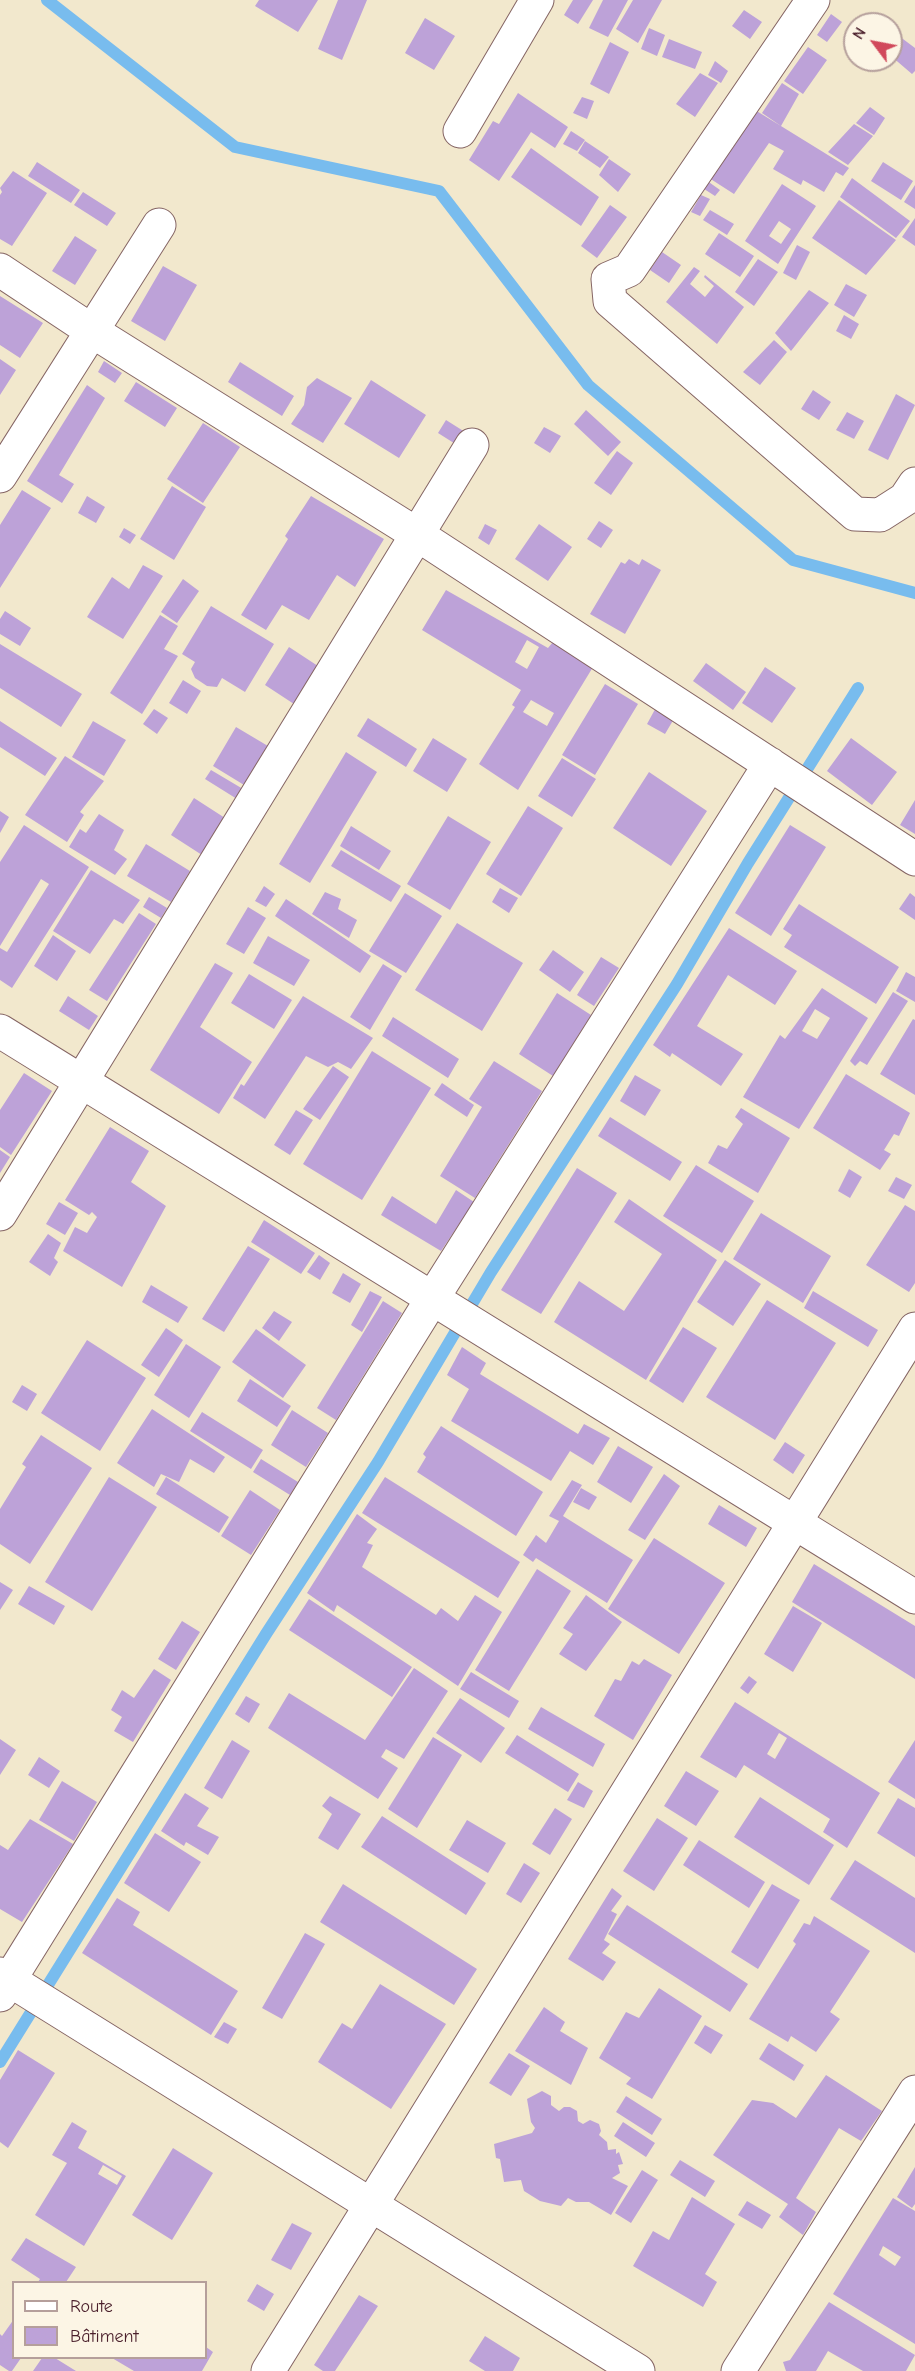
<!DOCTYPE html>
<html>
<head>
<meta charset="utf-8">
<style>
	body { margin:0 }
	#map { position:relative; width:915px; height:2371px; overflow:hidden; background:#f2e8cd; font-family:"Comic Neue",sans-serif }
	canvas { display:block }
	.legend { position:absolute; left:12px; top:2281px; width:195px; height:78px; box-sizing:border-box; background:#fcf5e5; border:2px solid #b59f9b; margin:0; padding:8px 10px; list-style:none; font-size:18px; color:#4a1f2b }
	.legend li { display:flex; align-items:center; gap:12px; height:30px }
	.legend b { width:30px; border:2px solid #b59f9b }
	.north { position:absolute; left:843px; top:12px; width:60px; height:60px; box-sizing:border-box; background:#fcf5e5; border:2px solid #b59f9b; border-radius:50%; rotate:302deg; font-size:16px; font-weight:700; line-height:24px; text-align:center; color:#4a1f2b }
	.north::after { content:''; display:block; margin:auto; width:21px; height:27px; background:#d1495b; clip-path:polygon(50% 0,100% 100%,50% 72%,0 100%) }
</style>
</head>
<body>
<div id="map">
<canvas width="915" height="2371"></canvas>
<ul class="legend">
<li><b style="height:8px;background:#fff"></b>Route</li>
<li><b style="height:16px;background:#bda2d8"></b>Bâtiment</li>
</ul>
<div class="north">N</div>
</div>
<script>
const ctx = document.querySelector('canvas').getContext('2d');
ctx.lineJoin = 'round';
function strokePath(path, color, width, dash) {
  ctx.strokeStyle = color;
  ctx.lineWidth = width;
  ctx.lineCap = dash ? 'butt' : 'round';
  ctx.setLineDash(dash || []);
  ctx.stroke(path);
}
function fill(path, color) {
  ctx.fillStyle = color;
  ctx.fill(path, 'evenodd');
}
strokePath(new Path2D(`
	M47 0 235 147 439 191 588 385 793 560 915 593
	M0 2062 266 1634 378 1462 491 1272 677 984 748 863 858 688`), '#78bcee', 12);
fill(new Path2D(`
	M259 0H318L298 32 255 6Z
	M338 0H367L342 60 318 49Z
	M573 0H593L578 24 564 15Z
	M603 0H628L608 37 589 28Z
	M633 0H662L638 43 616 29Z
	M744 10 762 22 750 39 732 26Z
	M831 14 842 22 827 42 817 35Z
	M871 14 883 24H864Z
	M425 18 455 36 434 70 405 53Z
	M649 28 665 35 657 56 641 49Z
	M891 30 915 48V71L912 74 891 56Z
	M669 39 702 52 695 69 662 57Z
	M610 42 629 52 609 94 590 84Z
	M808 47 827 60 803 94 784 81Z
	M715 61 728 71 721 83 708 75Z
	M700 73 718 83 695 117 676 104Z
	M782 83 799 94 781 126 762 113Z
	M518 93 568 127 555 148 531 132 499 181 469 160 493 121 499 124Z
	M582 97 594 101 587 119 573 113Z
	M870 107 885 118 874 135 856 123Z
	M755 110 849 168 843 176 836 172 824 192 803 180 801 185 773 169 784 151 769 143 734 194 706 176Z
	M854 124 873 136 848 165 828 152Z
	M571 131 585 140 577 151 563 144Z
	M585 141 609 157 600 168 578 153Z
	M531 148 599 197 581 226 511 177Z
	M609 159 631 174 618 192 599 175Z
	M37 162 80 190 71 203 28 176Z
	M883 162 913 181 901 200 871 181Z
	M13 171 47 193 12 246 0 239V195L2 192 0 188Z
	M852 178 910 221 896 238 840 197Z
	M706 180 720 190 715 196 701 187Z
	M782 184 816 206 778 264 745 241ZM779 221 791 229 781 244 769 236Z
	M915 185V209L904 202Z
	M83 192 116 213 107 226 74 205Z
	M701 195 710 199 700 216 691 212Z
	M839 200 896 240 866 275 812 238Z
	M610 205 627 217 597 258 581 246Z
	M710 210 734 224 727 235 703 220Z
	M915 218V246L902 237Z
	M719 233 754 256 740 277 705 254Z
	M75 236 97 250 75 285 52 271Z
	M797 245 810 252 796 280 783 273Z
	M662 252 681 265 669 283 650 270Z
	M758 259 778 272 754 306 735 292Z
	M163 266 197 285 165 341 131 321Z
	M694 267 700 271 690 284 705 297 714 286 704 277 705 275 744 307 717 344 666 302Z
	M846 284 867 295 854 317 834 305Z
	M809 290 829 303 791 351 775 333Z
	M0 296 43 323 20 358 0 345Z
	M844 315 859 324 851 339 836 331Z
	M774 340 787 352 760 385 743 372Z
	M0 359 16 370 0 395Z
	M104 361 122 373 115 383 98 372Z
	M240 362 294 396 282 416 228 382Z
	M317 378 352 398 323 443 291 424 304 405 307 387Z
	M371 380 426 415 399 458 344 424Z
	M136 382 177 408 165 427 124 401Z
	M87 385 105 398 59 475 74 484 62 503 27 481Z
	M813 390 831 402 819 420 801 409Z
	M896 394 915 405 888 460 868 450Z
	M586 410 621 442 608 456 574 424Z
	M847 412 864 421 854 439 836 430Z
	M446 420 465 432 457 445 438 433Z
	M203 423 240 447 203 503 167 479Z
	M544 427 561 436 550 453 534 443Z
	M617 451 633 463 611 495 594 483Z
	M172 486 206 507 174 560 140 539Z
	M22 490 51 508 0 588V525Z
	M87 496 105 507 96 523 78 513Z
	M311 496 384 539 355 587 337 575 309 620 282 605 266 630 241 615 288 539 285 536Z
	M599 521 613 530 601 548 587 539Z
	M485 524 497 530 489 545 478 538Z
	M539 524 572 547 548 581 515 559Z
	M124 528 136 535 130 544 119 537Z
	M629 559 639 565 642 559 661 570 625 634 590 614 621 562 625 564Z
	M143 565 163 576 123 639 87 617 112 577 129 589Z
	M183 579 199 591 177 623 161 612Z
	M446 590 548 648 553 642 593 667 518 790 479 764 515 707 512 705 521 690 422 630ZM527 640 539 647 527 669 515 662ZM531 700 554 713 547 726 523 712Z
	M211 606 274 644 245 692 222 678 217 687 207 686 195 678 191 669 195 662 182 654Z
	M5 611 31 628 20 646 0 634V619Z
	M160 615 178 626 164 649 178 656 142 714 110 693Z
	M0 644 82 694 61 727 0 688Z
	M289 647 321 668 297 706 265 685Z
	M706 663 746 692 733 710 693 681Z
	M765 667 796 688 772 723 742 703Z
	M183 680 201 691 187 714 169 703Z
	M605 684 638 704 595 775 562 755Z
	M659 702 678 712 665 734 647 724Z
	M154 709 168 718 157 734 143 724Z
	M368 718 417 749 406 767 357 736Z
	M0 721 57 758 45 776 0 747Z
	M93 721 126 740 104 776 72 757Z
	M236 727 273 749 249 788 213 766Z
	M433 738 467 759 447 792 413 771Z
	M851 738 897 772 872 805 827 771Z
	M346 752 377 772 310 883 279 864Z
	M65 756 104 781 80 812 84 815 67 842 25 815Z
	M562 758 596 779 572 817 538 796Z
	M211 770 243 789 237 799 205 779Z
	M649 772 707 811 671 866 613 828Z
	M194 798 225 818 202 855 171 835Z
	M915 800V834L900 825Z
	M528 806 563 828 521 896 486 874Z
	M0 811 9 817 0 833Z
	M99 814 124 830 114 850 127 859 115 875 69 847 80 829 86 833Z
	M448 816 491 842 450 910 407 884Z
	M24 825 89 867 12 988 0 980V948L7 952 49 884 41 879 0 946V862Z
	M790 825 826 847 771 936 735 913Z
	M351 826 391 851 379 870 340 846Z
	M146 844 190 871 171 902 127 876Z
	M341 850 401 886 391 902 331 866Z
	M91 870 140 900 123 924 114 919 90 954 53 931Z
	M264 886 275 894 266 907 255 901Z
	M500 888 518 898 509 913 492 902Z
	M325 892 341 899 338 909 357 920 349 938 312 914Z
	M405 893 442 916 406 973 369 951Z
	M910 893 915 897V920L899 909Z
	M149 897 167 908 161 918 143 907Z
	M286 899 371 956 360 973 275 916Z
	M799 904 899 967 876 1004 784 947 792 935 783 929Z
	M248 907 266 918 244 954 226 944Z
	M139 913 156 924 107 1001 89 990Z
	M457 923 523 963 482 1031 415 990Z
	M729 928 797 971 775 1005 728 975 697 1026 743 1054 721 1086 672 1053 670 1057 653 1045Z
	M53 935 76 951 57 981 34 966Z
	M268 936 310 960 294 986 253 963Z
	M553 950 584 972 570 992 539 970Z
	M601 957 619 968 594 1006 577 995Z
	M215 963 233 973 200 1027 252 1062 219 1114 150 1070Z
	M383 964 402 976 370 1030 350 1017Z
	M906 972 915 977V1002L896 991Z
	M249 974 292 1000 274 1029 231 1003Z
	M822 988 868 1018 799 1129 743 1097 780 1035 785 1039ZM815 1009 830 1018 817 1039 802 1031Z
	M893 992 908 1001 867 1065 860 1061 855 1066 850 1061Z
	M557 993 591 1015 553 1076 519 1054Z
	M68 996 98 1016 89 1030 59 1011Z
	M303 996 373 1038 351 1069 338 1062 328 1067 306 1056 265 1119 233 1098 241 1084 244 1086Z
	M393 1017 459 1059 448 1078 382 1036Z
	M913 1019 915 1020V1095L880 1074Z
	M372 1051 431 1088 362 1200 303 1164Z
	M494 1061 542 1091 475 1198 440 1176 482 1107 469 1099Z
	M333 1066 349 1077 320 1120 303 1109Z
	M24 1073 52 1091 11 1155 0 1147V1110Z
	M846 1074 910 1113 899 1136 894 1134 884 1150 891 1154 880 1170 813 1128Z
	M635 1075 661 1090 645 1116 620 1101Z
	M442 1083 474 1105 467 1117 434 1095Z
	M741 1108 790 1138 758 1193 708 1163 718 1145 727 1149 743 1124 735 1117Z
	M296 1110 313 1120 290 1155 274 1145Z
	M610 1117 682 1162 670 1181 598 1136Z
	M110 1127 149 1151 131 1182 166 1206 122 1287 63 1251 75 1227 87 1233 97 1217 92 1212 89 1215 65 1200Z
	M0 1150 10 1157 0 1173Z
	M696 1165 754 1201 722 1253 663 1216Z
	M577 1168 617 1193 541 1314 501 1290Z
	M849 1169 862 1177 850 1198 838 1191Z
	M896 1177 912 1185 904 1199 888 1191Z
	M456 1190 474 1202 441 1251 381 1215 392 1196 436 1224Z
	M629 1199 717 1260 646 1380 554 1322 579 1281 624 1311 662 1254 614 1222Z
	M59 1202 78 1213 65 1235 46 1224Z
	M905 1205 915 1211V1283L909 1292 866 1265Z
	M761 1213 831 1256 803 1303 733 1259Z
	M264 1220 315 1253 301 1274 251 1242Z
	M48 1234 61 1243 54 1258 58 1262 50 1276 29 1262Z
	M248 1246 270 1259 224 1332 202 1319Z
	M319 1255 330 1263 320 1280 307 1272Z
	M725 1260 761 1284 733 1326 697 1302Z
	M343 1273 361 1284 350 1303 332 1293Z
	M151 1285 188 1307 178 1323 142 1302Z
	M370 1291 382 1297 362 1332 351 1325Z
	M813 1291 878 1330 868 1347 804 1308Z
	M767 1300 836 1343 775 1440 706 1397Z
	M383 1301 402 1313 336 1420 317 1408Z
	M274 1311 292 1322 279 1341 262 1328Z
	M683 1327 717 1348 683 1403 649 1381Z
	M166 1328 183 1340 159 1377 141 1365Z
	M256 1329 306 1365 283 1398 232 1362Z
	M87 1340 146 1378 100 1451 41 1413Z
	M186 1344 221 1367 189 1418 154 1395Z
	M462 1347 486 1363 480 1374 578 1434 584 1424 610 1438 593 1465 570 1451 551 1481 451 1421 469 1389 447 1375Z
	M250 1379 291 1406 277 1427 237 1401Z
	M22 1385 37 1394 27 1411 12 1402Z
	M152 1409 225 1457 214 1473 190 1459 179 1482 161 1474 154 1487 117 1463Z
	M292 1410 328 1433 306 1467 271 1445Z
	M202 1412 263 1450 251 1469 190 1431Z
	M441 1426 543 1492 516 1536 417 1472 426 1457 423 1454Z
	M41 1435 92 1468 30 1564 0 1544V1509L26 1467 22 1464Z
	M785 1442 805 1455 793 1474 773 1460Z
	M618 1446 653 1467 631 1503 597 1482Z
	M261 1459 298 1482 290 1495 253 1472Z
	M664 1474 680 1486 645 1540 628 1530Z
	M109 1477 157 1507 92 1611 45 1582Z
	M166 1477 229 1517 219 1533 156 1494Z
	M385 1477 520 1562 498 1598 362 1513Z
	M572 1480 582 1485 563 1516 633 1560 607 1603 536 1558 533 1562 523 1555 536 1535 546 1543 559 1521 549 1516Z
	M581 1488 597 1497 589 1510 573 1502Z
	M250 1490 280 1510 251 1555 221 1536Z
	M719 1505 757 1528 746 1547 708 1524Z
	M357 1514 377 1529 367 1543 373 1545 362 1567 436 1615 441 1608 458 1621 475 1595 502 1612 458 1686 337 1605 334 1612 307 1593Z
	M654 1538 725 1583 679 1654 608 1609Z
	M814 1564 915 1626V1679L792 1602Z
	M537 1569 571 1591 509 1691 475 1670Z
	M0 1582 13 1590 0 1610Z
	M29 1586 65 1606 54 1625 18 1604Z
	M586 1595 622 1622 586 1671 559 1654 573 1634 563 1628Z
	M309 1599 412 1667 392 1697 289 1630Z
	M793 1606 822 1623 793 1672 764 1654Z
	M182 1621 200 1632 176 1670 158 1659Z
	M644 1659 672 1675 633 1740 594 1716 615 1679 621 1681 632 1661 639 1665Z
	M414 1668 448 1691 404 1759 386 1749 381 1757 398 1768 378 1799 268 1728 289 1693 365 1740Z
	M154 1669 171 1680 133 1742 114 1731 122 1717 111 1710 122 1690 134 1698Z
	M471 1672 519 1701 509 1718 460 1689Z
	M749 1676 757 1682 748 1694 740 1688Z
	M246 1696 260 1704 249 1723 235 1714Z
	M460 1698 505 1728 481 1763 436 1733Z
	M735 1702 880 1793 847 1848 823 1832 830 1819 744 1765 736 1778 700 1757ZM779 1733 787 1738 775 1759 767 1754Z
	M541 1707 605 1744 593 1767 528 1729Z
	M517 1735 579 1774 568 1792 505 1753Z
	M433 1737 462 1755 417 1828 388 1809Z
	M0 1739 16 1750 0 1775Z
	M232 1740 250 1751 222 1799 204 1788Z
	M915 1740V1799L888 1782Z
	M39 1757 60 1771 49 1788 28 1775Z
	M686 1771 719 1791 696 1826 664 1806Z
	M62 1781 97 1802 74 1841 39 1820Z
	M578 1782 593 1791 584 1808 567 1800Z
	M185 1793 209 1808 197 1826 219 1837 208 1855 186 1842 184 1846 161 1831Z
	M330 1796 361 1814 338 1850 318 1838 332 1814 322 1806Z
	M760 1797 834 1845 809 1885 734 1837Z
	M898 1798 915 1808V1857L877 1833Z
	M555 1808 572 1819 550 1855 532 1844Z
	M382 1816 486 1883 466 1915 361 1847Z
	M657 1818 688 1838 654 1891 623 1871Z
	M30 1819 73 1844 22 1922 0 1909V1845L8 1850Z
	M467 1820 506 1843 488 1873 449 1850Z
	M155 1833 201 1862 169 1912 124 1883Z
	M699 1840 765 1882 749 1908 683 1865Z
	M855 1860 915 1898V1953L830 1899Z
	M524 1863 540 1873 521 1903 506 1894Z
	M343 1884 477 1969 454 2005 320 1922Z
	M772 1884 800 1900 758 1969 731 1952Z
	M612 1888 622 1896 611 1911 617 1914 604 1940 610 1944 602 1953 616 1962 603 1981 568 1959Z
	M117 1898 140 1912 133 1925 238 1991 211 2035 82 1953Z
	M627 1905 748 1984 730 2012 608 1934Z
	M814 1916 870 1951 830 2012 840 2019 816 2052 791 2036 788 2042 749 2019 796 1944 793 1941 804 1923 810 1925Z
	M305 1933 325 1944 282 2019 262 2008Z
	M380 1984 446 2024 391 2109 318 2062 342 2023 352 2029Z
	M659 1988 702 2016 652 2099 626 2084 631 2078 599 2058 626 2012 639 2018Z
	M544 2007 565 2022 560 2031 588 2048 571 2085 515 2051Z
	M224 2022 237 2029 228 2044 214 2037Z
	M705 2025 723 2035 711 2054 694 2043Z
	M769 2043 804 2065 794 2081 759 2059Z
	M18 2050 55 2073 8 2148 0 2142V2080Z
	M509 2053 530 2066 511 2096 489 2083Z
	M826 2075 882 2111 861 2141 839 2128 796 2198 816 2212 803 2235 779 2217 788 2204 713 2155 752 2100 773 2103 796 2118Z
	M542 2091 551 2096V2105L559 2111 564 2107H570L577 2111 578 2121 583 2124 590 2120 599 2124 601 2131 599 2135 607 2142 608 2150 616 2149V2154L619 2152 623 2164 618 2165 620 2173 612 2178 628 2186 611 2215 589 2202H576L568 2198 561 2206 540 2201 524 2191 521 2180 504 2182 500 2159 496 2158 494 2144 532 2133 535 2128 531 2122 527 2099Z
	M626 2096 662 2119 652 2135 616 2112Z
	M72 2122 87 2131 78 2148 126 2176 84 2246 35 2215 67 2163 52 2155ZM103 2165 122 2176 117 2185 98 2174Z
	M623 2122 655 2143 646 2157 614 2136Z
	M173 2148 213 2173 172 2240 132 2215Z
	M680 2160 715 2181 705 2197 670 2175Z
	M915 2167V2204L912 2208 897 2197Z
	M642 2170 658 2180 631 2223 615 2213Z
	M692 2197 735 2224 705 2274 717 2282 703 2307 633 2266 653 2231 669 2240Z
	M893 2198 915 2211V2344L833 2294ZM883 2246 901 2257 895 2266 879 2255Z
	M747 2201 771 2215 762 2229 738 2215Z
	M292 2223 312 2233 291 2270 271 2260Z
	M26 2238 76 2267 66 2282H38L40 2279 11 2260Z
	M257 2284 274 2294 264 2311 247 2301Z
	M359 2295 378 2306 335 2371H323L314 2365Z
	M829 2302 915 2355 906 2371H863L828 2351 816 2371H786L783 2362 790 2360Z
	M14 2319V2358H21L12 2371H9L0 2365V2334L2 2336Z
	M485 2336 520 2358 513 2371H485L469 2361Z
	M206 2347 213 2352 202 2371H134L112 2358H206Z
	M42 2358H55L76 2371H33Z`), '#bda2d8');
const minor = new Path2D(`
	M813 0 629 270 608 279 610 301 855 514 880 515 905 499 915 484
	M460 131 537 0
	M0 270 92 331 418 535 915 859
	M0 476 159 225
	M0 1031 915 1597
	M0 1214 472 445
	M0 1974 638 2371
	M0 1995 432 1299 770 764
	M268 2371 915 1329
	M738 2371 915 2092`);
strokePath(minor, '#856564', 35);
strokePath(minor, '#fff', 33);
</script>
</body>
</html>
